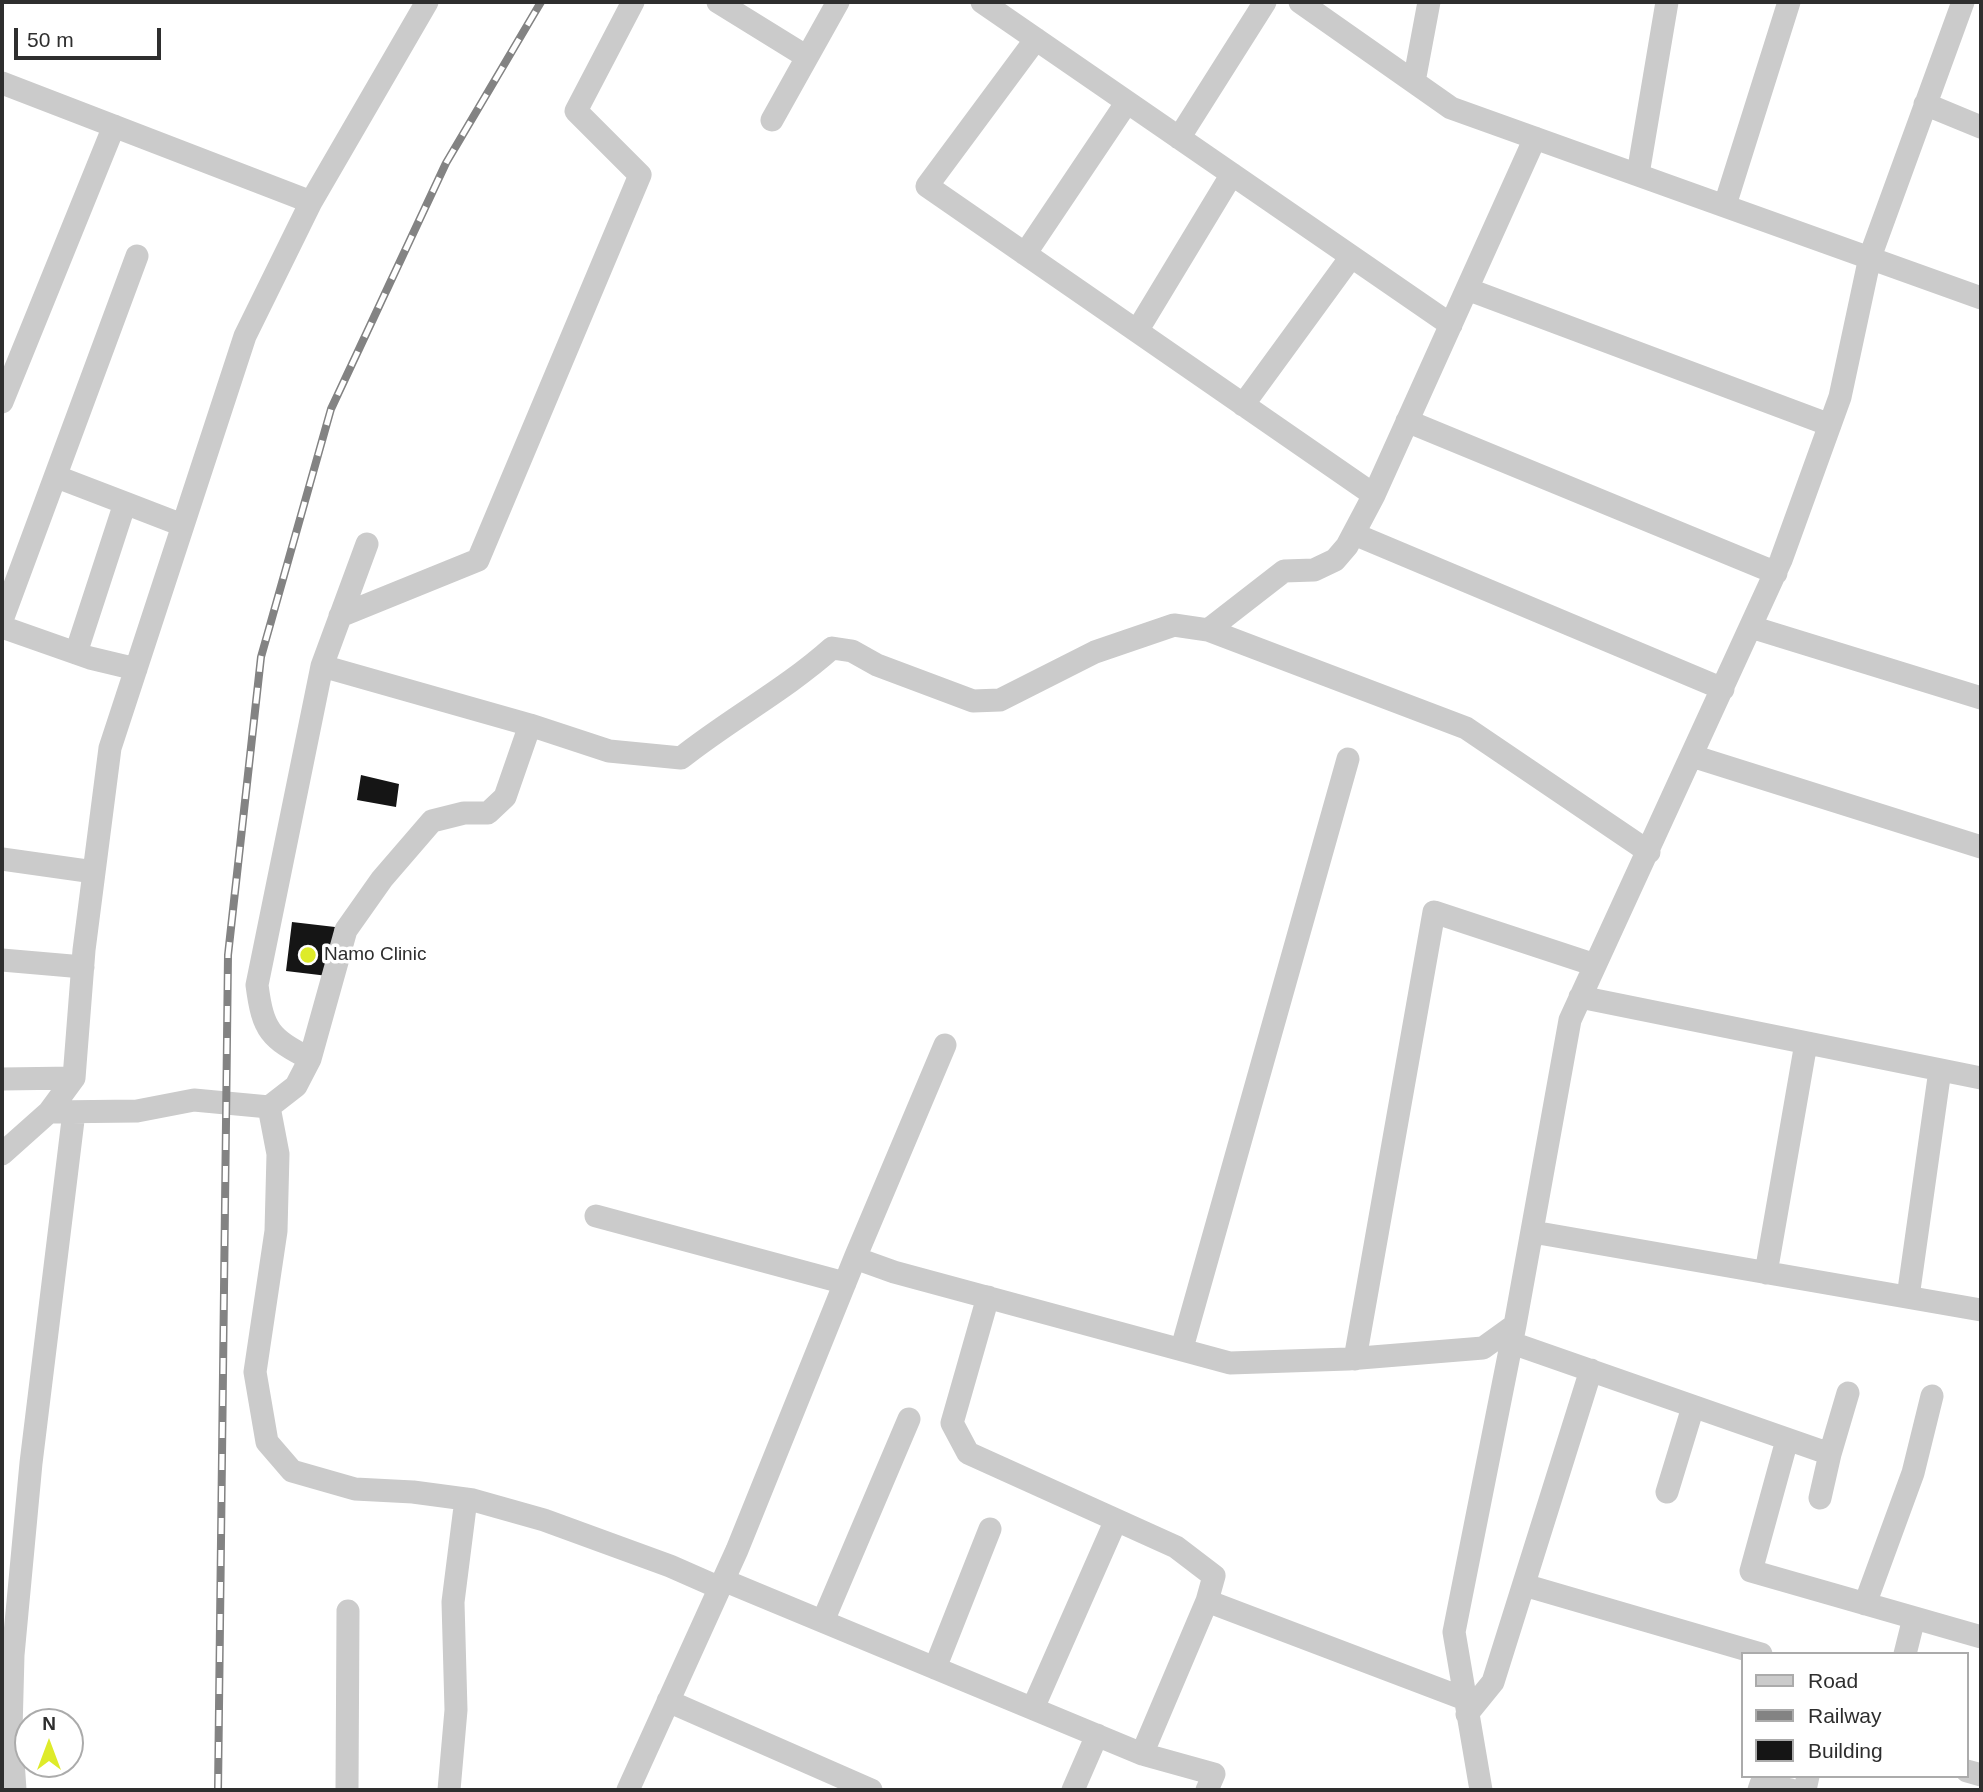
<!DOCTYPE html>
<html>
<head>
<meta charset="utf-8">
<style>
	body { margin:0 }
	#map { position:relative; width:1983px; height:1792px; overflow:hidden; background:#fff; font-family:Arial,sans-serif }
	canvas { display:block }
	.frame { position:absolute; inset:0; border:4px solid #2e2e2e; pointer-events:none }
	.legend { position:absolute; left:1741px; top:1652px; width:228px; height:126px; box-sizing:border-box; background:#fff; border:2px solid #ababab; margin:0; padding:9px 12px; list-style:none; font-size:21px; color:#2e2e2e }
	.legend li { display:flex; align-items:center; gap:14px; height:35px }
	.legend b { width:35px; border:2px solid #ababab }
	.north { position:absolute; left:14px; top:1708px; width:70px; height:70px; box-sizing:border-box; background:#fff; border:2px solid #ababab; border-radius:50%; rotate:0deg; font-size:19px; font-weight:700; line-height:28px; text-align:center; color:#2e2e2e }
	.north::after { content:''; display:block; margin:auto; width:24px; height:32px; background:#deeb2a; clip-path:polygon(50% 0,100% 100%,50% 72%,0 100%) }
	.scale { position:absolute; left:14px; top:28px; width:147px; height:32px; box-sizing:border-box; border:4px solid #2e2e2e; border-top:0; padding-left:9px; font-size:21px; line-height:24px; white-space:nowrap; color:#2e2e2e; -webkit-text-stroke:5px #fff; paint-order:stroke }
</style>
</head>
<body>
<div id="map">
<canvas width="1983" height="1792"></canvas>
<div class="frame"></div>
<ul class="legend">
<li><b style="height:9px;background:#cbcbcb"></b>Road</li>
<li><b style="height:9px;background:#838383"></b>Railway</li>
<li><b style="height:19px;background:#151515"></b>Building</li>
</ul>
<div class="north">N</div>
<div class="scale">50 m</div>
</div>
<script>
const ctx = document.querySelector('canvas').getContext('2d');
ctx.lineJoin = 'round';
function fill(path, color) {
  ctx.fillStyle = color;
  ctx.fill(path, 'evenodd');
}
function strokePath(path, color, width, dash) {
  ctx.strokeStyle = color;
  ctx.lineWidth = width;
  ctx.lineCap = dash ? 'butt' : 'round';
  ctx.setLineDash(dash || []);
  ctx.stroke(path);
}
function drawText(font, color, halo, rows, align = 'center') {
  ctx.font = font + ' Arial,sans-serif';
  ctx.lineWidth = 7;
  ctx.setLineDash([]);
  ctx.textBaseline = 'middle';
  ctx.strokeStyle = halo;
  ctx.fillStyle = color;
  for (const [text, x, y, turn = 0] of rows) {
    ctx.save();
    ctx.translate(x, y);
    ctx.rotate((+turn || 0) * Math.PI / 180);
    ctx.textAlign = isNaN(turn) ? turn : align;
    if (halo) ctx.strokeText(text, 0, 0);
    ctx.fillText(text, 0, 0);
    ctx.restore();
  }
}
fill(new Path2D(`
	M361 775 399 784 396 807 357 800Z
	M292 922 335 927 328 976 286 971Z`), '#151515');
strokePath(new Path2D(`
	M718 2 807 57
	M982 2 1451 325
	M1300 2 1451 108 1981 298
	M1036 39 927 186 1374 495
	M1414 82 1429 2
	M2 83 311 202
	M1925 104 1981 127
	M772 120 838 2
	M1179 138 1265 2
	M1638 174 1667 2
	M1725 205 1789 2
	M1025 254 1127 102
	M1467 289 1830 425
	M1137 331 1232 174
	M2 402 114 126
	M1243 405 1351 257
	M1407 421 1776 573
	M65 480 125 503 76 653
	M125 503 182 525
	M1354 534 1723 689
	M340 616 478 560 640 175 576 111 633 2
	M2 620 137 256
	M2 627 90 658 136 669
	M1751 627 1981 698
	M1208 630 1284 571 1314 570 1335 560 1347 546 1374 495 1535 138
	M322 666 530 725
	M1692 756 1981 847
	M2 859 94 872
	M2 960 83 967
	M1580 997 1981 1078
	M310 1059C270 1038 263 1031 257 985L322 666 367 544
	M2 1079 74 1078
	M269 1107 296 1086 310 1059 346 930 382 879 432 821 464 813H488L505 797 530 725 609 751 681 758C730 719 785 690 832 648L852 651 877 665 973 701 1000 700 1095 652 1174 625 1208 630 1466 728 1649 852
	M49 1112 137 1111 194 1100 269 1107 278 1154 276 1231 255 1372 267 1442 292 1471 355 1489 413 1492 473 1500 544 1520 670 1566 720 1588
	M2 1154 49 1112 74 1078 84 950 110 748 245 336 311 202 427 2
	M596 1216 845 1283
	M1533 1232 1981 1310
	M855 1258 945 1045
	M1766 1273 1806 1043
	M988 1297 952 1423 968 1453 1176 1547 1214 1576 1207 1601 1142 1754
	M1908 1297 1940 1070
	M1512 1343 1830 1454 1848 1393
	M1182 1348 1348 759
	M1355 1359 1434 912 1595 965
	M1787 1440 1751 1571 1981 1637
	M1667 1492 1693 1407
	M1820 1498 1830 1454
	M723 1580 1142 1754 1214 1774 1207 1790
	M1524 1585 1761 1654
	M1207 1601 1465 1699
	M1865 1604 1913 1473 1932 1396
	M823 1621 909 1419
	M1905 1654 1914 1618
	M935 1668 990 1529
	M668 1701 871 1790
	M1033 1708 1116 1520
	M1467 1714 1493 1682 1591 1370
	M1967 1771 1981 1775
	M15 1790 11 1731 13 1655 31 1463 74 1112
	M347 1790 348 1611
	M449 1790 456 1710 453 1602 466 1499
	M628 1790 737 1550 855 1258 894 1272 1230 1363 1348 1359 1483 1348 1515 1325 1570 1020 1781 560 1840 397 1870 257 1963 2
	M1073 1790 1097 1735
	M1481 1790 1454 1632 1515 1325
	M1759 1790 1761 1784 1791 1790
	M1805 1790 1808 1776`), '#cbcbcb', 23);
const rail = new Path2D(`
	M218 1790 228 955 261 657 331 409 446 163 541 2`);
strokePath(rail, '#838383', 8);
strokePath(rail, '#fff', 5, [16]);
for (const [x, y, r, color] of [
	[308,955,9,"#deeb2a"]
]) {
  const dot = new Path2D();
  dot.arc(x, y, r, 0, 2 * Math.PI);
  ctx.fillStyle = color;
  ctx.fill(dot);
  strokePath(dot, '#fff', 2.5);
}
drawText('19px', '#2e2e2e', '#fff', [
	["Namo Clinic",324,955]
], 'left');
</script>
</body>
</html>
